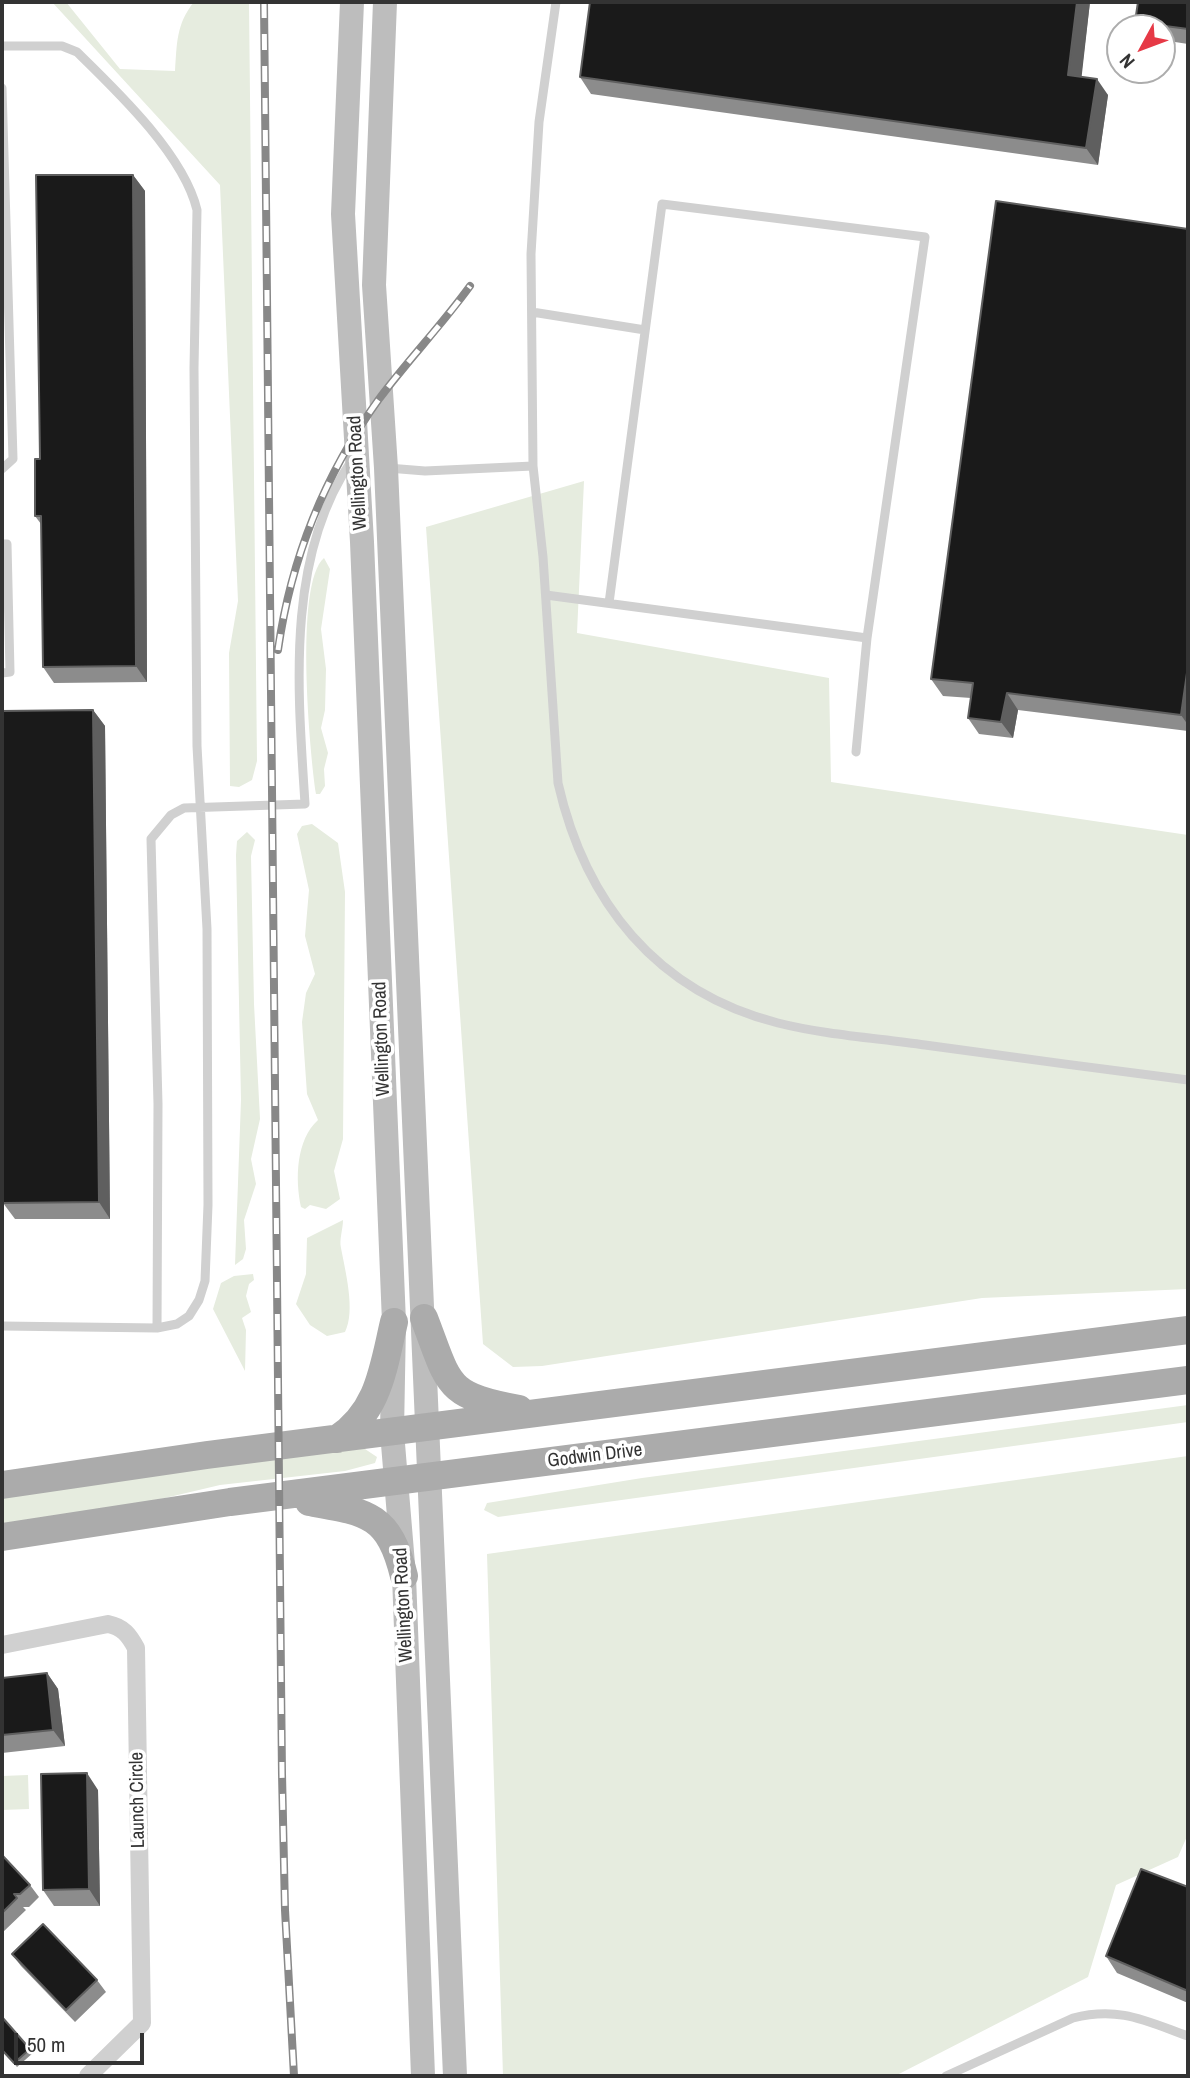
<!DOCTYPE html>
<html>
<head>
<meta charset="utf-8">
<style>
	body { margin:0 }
	#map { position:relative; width:1190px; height:2078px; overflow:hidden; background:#fff; font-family:"Archivo Narrow",sans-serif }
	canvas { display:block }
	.frame { position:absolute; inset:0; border:4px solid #333; pointer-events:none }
	.north { position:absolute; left:1106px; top:14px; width:70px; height:70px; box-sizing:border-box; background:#fff; border:2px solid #adadad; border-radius:50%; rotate:229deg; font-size:19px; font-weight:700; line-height:28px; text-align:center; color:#333 }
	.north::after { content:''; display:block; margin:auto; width:24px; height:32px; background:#e63946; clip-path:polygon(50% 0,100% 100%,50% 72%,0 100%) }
	.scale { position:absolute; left:14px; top:2033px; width:130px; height:32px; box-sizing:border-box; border:4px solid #333; border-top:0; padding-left:9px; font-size:21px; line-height:24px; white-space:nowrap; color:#333; -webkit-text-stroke:5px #fff; paint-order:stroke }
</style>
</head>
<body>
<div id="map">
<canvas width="1190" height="2078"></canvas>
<div class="frame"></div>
<div class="north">N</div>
<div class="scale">50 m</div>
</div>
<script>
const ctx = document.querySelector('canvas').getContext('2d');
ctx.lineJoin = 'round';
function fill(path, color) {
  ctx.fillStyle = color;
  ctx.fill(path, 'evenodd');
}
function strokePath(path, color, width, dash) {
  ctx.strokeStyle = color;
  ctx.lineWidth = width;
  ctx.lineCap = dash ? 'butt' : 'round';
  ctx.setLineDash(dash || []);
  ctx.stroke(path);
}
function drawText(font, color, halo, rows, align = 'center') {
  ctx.font = font + ' "Archivo Narrow",sans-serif';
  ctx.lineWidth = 7;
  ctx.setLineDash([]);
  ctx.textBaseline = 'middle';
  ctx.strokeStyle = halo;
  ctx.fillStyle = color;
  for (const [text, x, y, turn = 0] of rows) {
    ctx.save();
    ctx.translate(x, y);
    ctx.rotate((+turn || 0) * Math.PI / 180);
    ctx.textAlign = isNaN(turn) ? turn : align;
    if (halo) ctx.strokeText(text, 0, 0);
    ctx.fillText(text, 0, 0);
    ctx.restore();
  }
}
fill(new Path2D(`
	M52 2H66L120 69 175 71C177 44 176 24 194 2H249L257 761 252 780 239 787 230 786 229 653 238 601 220 185Z
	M584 481 577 633 829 678 831 782 1188 835V1289L982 1298 542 1366 513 1367 483 1344 426 527Z
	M324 558 330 569 321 629 326 669 325 710 321 728 328 753 324 769 325 786 320 794H316C310 754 294 583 324 558Z
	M312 824 338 843 345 892 343 1139 334 1171 340 1199 326 1209 310 1205 305 1209 301 1207C295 1179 296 1140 318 1120L307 1094 302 1022 306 993 315 974 305 936 309 890 297 834 302 826Z
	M247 832 255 840 251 856 254 1004 260 1119 251 1159 256 1184 244 1220 246 1249 243 1259 235 1265 241 1100 236 855 237 841Z
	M343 1220C343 1229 339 1240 341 1248 345 1270 356 1311 345 1332L327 1336 310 1325 296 1304 306 1274 307 1238Z
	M253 1274 254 1280 249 1284 246 1296 251 1312 242 1318 246 1330 245 1371 213 1309 221 1283 234 1276Z
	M1188 1405V1422L498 1517 484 1510 487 1503 642 1478Z
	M359 1445 377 1457 375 1463 345 1471 220 1485 127 1507 2 1527V1495Z
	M1188 1456V1834L1178 1857 1116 1885 1088 1977 895 2076H503L487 1554Z
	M28 1775 29 1809 2 1810V1776Z`), '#e6ecdf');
strokePath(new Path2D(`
	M556 2 539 122 531 254 533 466 543 557 558 783C585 902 656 992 778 1023 826 1035 876 1038 925 1045 1013 1057 1100 1069 1188 1080
	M2 46H62L77 52C118 92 184 155 197 210L194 368 197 746 207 929 208 1205 205 1281 199 1300 189 1316 177 1324 157 1328 2 1326
	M2 88 13 459 2 469
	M532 312 645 330
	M388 468 425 471 533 466
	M2 544H7L10 672 2 673
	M546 595 867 638
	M609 603 662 204 925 237 867 638 856 752
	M157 1328 158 1104 151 839 171 815 184 808 305 804C298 692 285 557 352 460
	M946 2076 1073 2018C1119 2006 1146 2021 1188 2036`), '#d0d0d0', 9);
strokePath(new Path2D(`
	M2 1645 108 1624C123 1627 129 1635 136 1648L142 2023 88 2076`), '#d0d0d0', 18);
strokePath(new Path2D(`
	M352 2 343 214 362 542 394 1322 392 1432 404 1576 423 2076
	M385 2 374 285 386 468 455 2076`), '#bdbdbd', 24);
strokePath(new Path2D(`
	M424 1318C450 1385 444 1395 519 1409
	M337 1439C379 1411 383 1369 394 1322
	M2 1485 207 1455 1188 1330
	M309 1502C367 1512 389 1514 404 1576
	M2 1537 230 1502 1188 1380`), '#ababab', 28);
const rail = new Path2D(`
	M264 2 282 1774 285 1910 294 2076
	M278 650C291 558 325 474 379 399 408 360 441 326 470 286`);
strokePath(rail, '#888', 8);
strokePath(rail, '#fff', 5, [16]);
fill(new Path2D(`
	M590 2H1090L1081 77 1108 95 1098 165 591 94 580 77Z
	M1188 2V44L1162 40V28H1139L1135 22Z
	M133 175 145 191 147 682 54 683 43 667 41 524 35 516 40 459Z
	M1188 229V731L1018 710 1013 738 979 734 968 718 971 698 943 696 931 679Z
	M93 710 105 726 110 1219H15L3 1203Z
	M47 1673 58 1689 65 1746 2 1753V1678Z
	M98 1790 100 1906H54L43 1890Z
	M2 1855 30 1885 39 1897 29 1907H23L26 1910 2 1933Z
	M1188 1887V2003L1117 1973 1106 1956Z
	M12 1954 97 1980 106 1992 75 2022 21 1966Z
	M2 2017 33 2053 17 2067 2 2050Z`), '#8c8c8c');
fill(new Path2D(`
	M1077 2H1090L1080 91 1068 75Z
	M1097 79 1108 95 1098 165 1086 148Z
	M133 175 145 191 147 682 136 666Z
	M1188 666V725L1181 715Z
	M1007 693 1018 710 1013 738 1001 722Z
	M93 710 105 726 110 1219 99 1202Z
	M47 1673 58 1689 65 1746 53 1730Z
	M87 1773 98 1790 100 1906 89 1889Z`), '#5f5f5f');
const building = new Path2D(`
	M590 2H1077L1068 75 1097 79 1086 148 580 77Z
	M1138 2H1188V29L1135 22Z
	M36 175H133L136 666 43 667 41 516H35V459H40Z
	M996 201 1188 229V666L1181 715 1007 693 1001 722 968 718 973 683 931 679Z
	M93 710 99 1202 3 1203 2 1060V711Z
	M47 1673 53 1730 2 1735V1678Z
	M87 1773 89 1889 43 1890 41 1774Z
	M2 1855 30 1885 20 1894H14L17 1898 2 1913Z
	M1141 1869 1188 1887V1991L1106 1956Z
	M43 1924 97 1980 66 2010 12 1954Z
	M2 2017 30 2049 14 2063 2 2050Z`);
fill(building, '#1a1a1a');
strokePath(building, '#5f5f5f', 2);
drawText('19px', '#333', '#fff', [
	["Wellington Road",358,473,-93],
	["Wellington Road",382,1039,-92],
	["Godwin Drive",595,1456,-7],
	["Wellington Road",404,1605,-93],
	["Launch Circle",138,1800,-91]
]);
</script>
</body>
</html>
